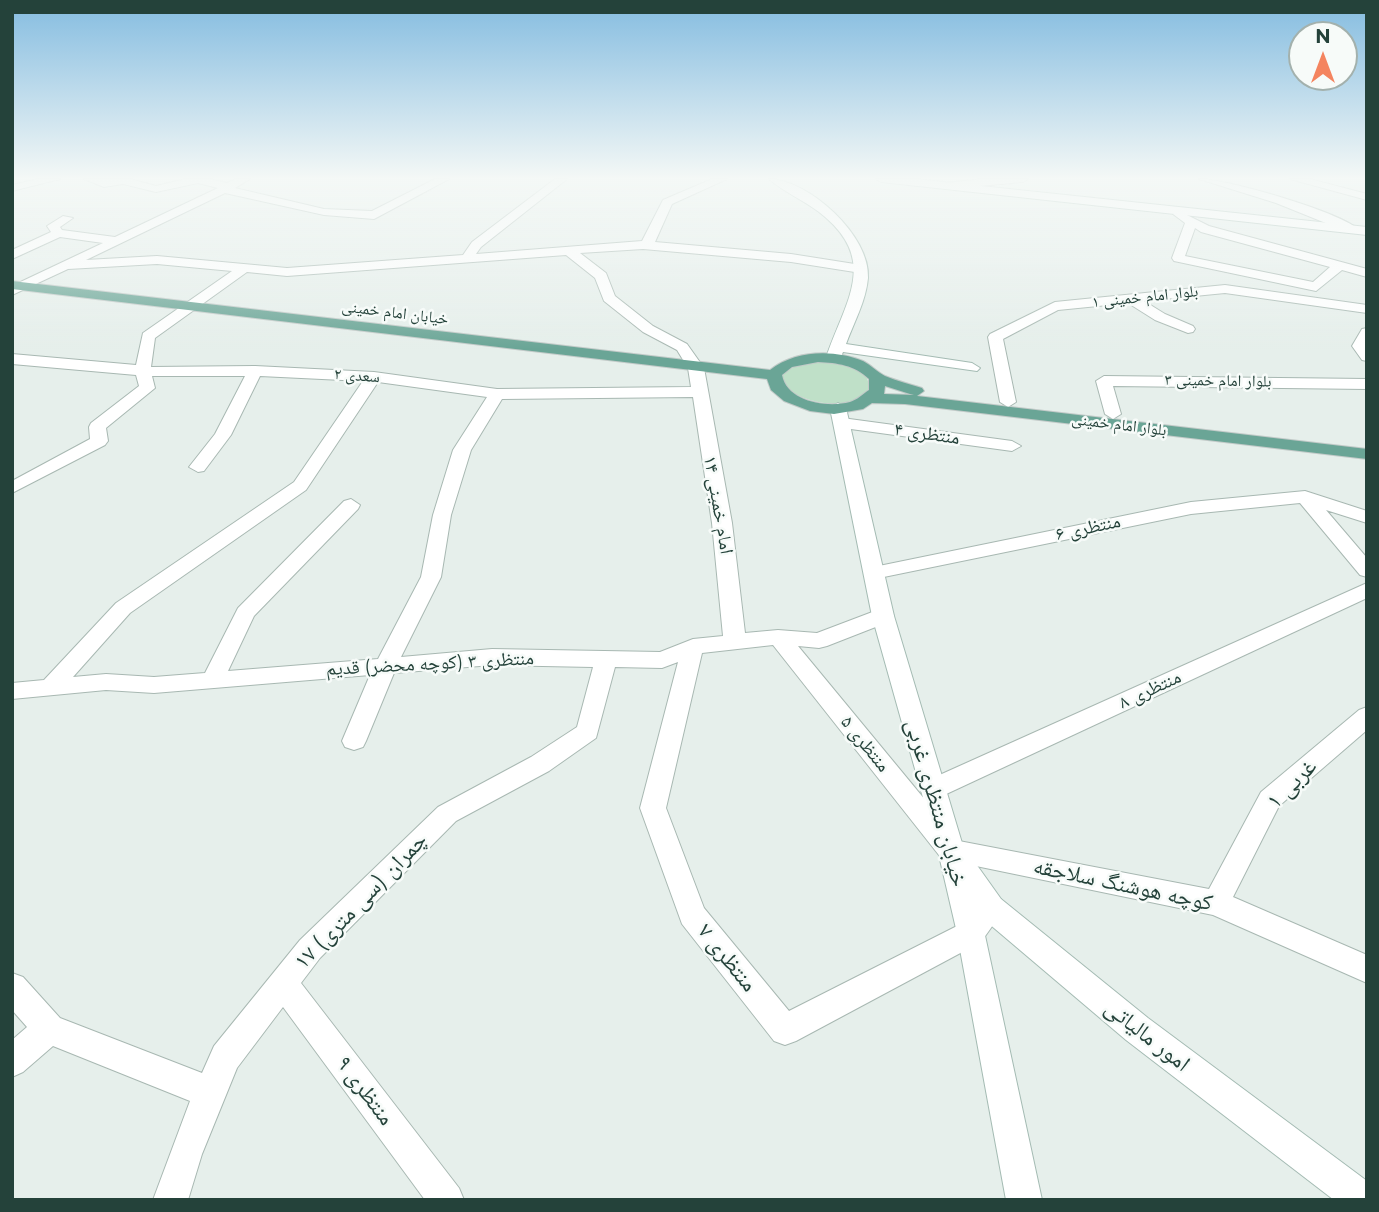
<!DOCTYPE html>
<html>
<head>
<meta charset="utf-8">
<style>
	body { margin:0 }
	#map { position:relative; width:1379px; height:1212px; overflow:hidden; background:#e6efeb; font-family:Montserrat,sans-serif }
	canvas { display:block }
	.frame { position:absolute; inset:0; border:14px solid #24423a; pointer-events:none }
	.north { position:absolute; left:1288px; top:21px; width:70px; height:70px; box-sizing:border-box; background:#f7fbf9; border:2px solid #a3b1ad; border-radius:50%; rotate:0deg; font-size:19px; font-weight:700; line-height:28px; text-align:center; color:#24423a }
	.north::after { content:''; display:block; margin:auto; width:24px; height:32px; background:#f4845f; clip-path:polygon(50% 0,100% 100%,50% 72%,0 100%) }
</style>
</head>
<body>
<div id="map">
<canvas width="1379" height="1212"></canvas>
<div class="frame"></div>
<div class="north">N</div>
</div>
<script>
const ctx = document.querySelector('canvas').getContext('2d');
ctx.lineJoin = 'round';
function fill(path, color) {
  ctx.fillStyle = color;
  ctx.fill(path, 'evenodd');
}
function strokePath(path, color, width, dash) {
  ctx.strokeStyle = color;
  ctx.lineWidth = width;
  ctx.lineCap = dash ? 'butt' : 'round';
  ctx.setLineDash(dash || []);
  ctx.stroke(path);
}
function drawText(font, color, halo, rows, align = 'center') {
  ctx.font = font + ' Montserrat,"Noto Naskh Arabic",sans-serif';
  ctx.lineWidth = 5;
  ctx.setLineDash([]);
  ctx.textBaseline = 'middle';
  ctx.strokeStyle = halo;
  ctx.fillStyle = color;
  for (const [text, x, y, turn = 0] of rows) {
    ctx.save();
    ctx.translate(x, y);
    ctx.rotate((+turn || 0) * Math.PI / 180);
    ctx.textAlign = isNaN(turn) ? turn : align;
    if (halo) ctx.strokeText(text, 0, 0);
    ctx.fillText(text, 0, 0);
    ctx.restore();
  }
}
fill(new Path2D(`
	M820 361C837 363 872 366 869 390 846 413 813 403 787 391L781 377C791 364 805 364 820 361Z`), '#bfe0c8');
const street = new Path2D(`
	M38 179H60L12 191V185Z
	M84 179H130L156 186 186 179H210L227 183 236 179H250L235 188 324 209 372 211 435 179H449L374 219 324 215 225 193 86 260 157 256 287 268 463 255 472 242 555 179H567L481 247 476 254 642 241 663 200 712 179H727L672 204 655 242 791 254 861 265 867 269 861 273 791 262 643 249 580 253 606 273 615 296 653 326 687 344 704 368 732 523 745 633 778 630 817 633 875 611H891L894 616 891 621 827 646 819 648 798 646 959 841 1209 889 1261 792 1359 710 1367 707V730L1279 806 1233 897 1367 955V983L1213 915 942 859 773 645 702 653 666 808 704 908 789 1011 961 924 981 899 991 896 1001 899 1005 908 981 942 796 1041 785 1045 774 1041 682 924 640 808 678 662 662 668 615 667 596 738 549 771 456 821 320 958 301 983 459 1188 464 1200H425L283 1007 237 1068 202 1154 188 1200H153L190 1101 53 1046 23 1072 12 1077V1040L27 1027 12 1010V973L23 977 60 1018 202 1073 214 1046 300 940 438 807 531 757 577 727 593 667 492 665 394 673 366 741 363 747 354 750 345 747 342 741 370 675 154 693 106 690 12 699V683L44 680 116 603 294 482 363 381 260 376 231 435 204 471 198 472 189 467 215 434 245 376H152L155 388 106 428 108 441 105 445 12 493V481L90 439 89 427 91 423 139 386 136 375 12 364V354L136 365 143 333 232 271 157 264 68 269 12 295V286L103 243 60 237 12 259V250L51 232 47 226 63 216 73 218 60 227 62 230 115 237 218 188 198 183 156 192 123 184 104 187ZM566 255 595 278 604 301 643 332 677 350 688 368 691 387 497 389 374 372 255 366 151 367 155 338 247 272 287 276ZM378 382 487 397 453 450 433 515 421 577 378 659 228 671 254 616 358 509 360 505 351 499 344 501 238 608 205 673 154 677 106 674 73 677 130 613 306 490ZM693 397 712 523 723 636 693 639 660 652 492 649 401 657 441 577 451 515 471 450 502 399Z
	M983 179H1028L1023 182 946 189 941 186 946 183Z
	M1199 179C1227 179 1337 211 1358 229L1348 232 1276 203Z
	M1290 179H1310L1367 194V200Z
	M1179 211 1209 226 1367 269V277L1342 270 1316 291 1174 261 1172 258 1185 223 1173 214ZM1195 228 1201 232 1330 267 1313 282 1185 256Z
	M1225 285 1367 305V313L1225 293 1144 301 1165 314 1193 326 1195 329 1193 332 1188 333 1155 320 1128 303 1058 310 1003 339 1016 402 1008 407 1000 402 988 337 990 334 1055 302Z
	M1367 328V361L1362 360 1352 346 1362 329Z
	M1104 376 1367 379V389L1113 386 1121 414 1113 419 1105 414 1096 381Z
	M842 418 1012 441 1021 446 1012 451 836 427 834 423Z
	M1305 491 1367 511V523L1326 510 1367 558V577L1360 575 1300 503 1191 514 874 579 867 578 864 573 867 568 874 567 1191 502Z
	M1367 583V598L942 796 933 799 924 796 920 789 924 782Z`);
const secondary = new Path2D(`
	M769 179C808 179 871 236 868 278 866 301 854 322 846 344L972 363 980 368 977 371 843 352 839 361H829L826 358C845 301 881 260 819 212 803 200 784 192 769 179Z
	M876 179H915L1367 227V235L881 182Z
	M838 403 846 408 894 616 965 853 969 854 1001 899 1148 1018 1367 1181V1200H1334L1126 1040 981 917 1042 1200H1006L957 933 938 851 872 616 830 408Z`);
const primary = new Path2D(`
	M12 281 770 370C795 350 834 349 863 361 871 365 877 372 885 376 897 381 910 384 922 388L924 391 917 396 1367 449V459L905 404 872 403 863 409 834 414 810 411 784 401 771 390 767 379 12 289ZM818 362C838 363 854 365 869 379V390C863 394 857 400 850 402 827 408 787 402 782 375L792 367ZM885 386 910 394 914 395 884 394Z`);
strokePath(street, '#a8b8b2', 2);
strokePath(secondary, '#a4bbb3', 2);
strokePath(primary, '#c2cac8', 2);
fill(street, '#fff');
fill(secondary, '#fff');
fill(primary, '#6aa596');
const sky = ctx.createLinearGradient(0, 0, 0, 349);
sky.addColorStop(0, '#84bce0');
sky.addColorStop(0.51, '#f4f8f6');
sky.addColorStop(1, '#f4f8f600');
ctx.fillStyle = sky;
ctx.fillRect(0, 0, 1379, 349);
drawText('16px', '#24423a', '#f7fbf9', [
	["بلوار امام خمینی ۱",1145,297,-6],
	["خیابان امام خمینی",395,313,7],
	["سعدی ۲",357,376,4],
	["بلوار امام خمینی ۳",1218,381,1],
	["بلوار امام خمینی",1119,425,7]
]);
drawText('19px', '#24423a', '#f7fbf9', [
	["منتظری ۴",927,434,8],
	["امام خمینی ۱۴",718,505,80],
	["منتظری ۶",1088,528,-12],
	["منتظری ۳ (کوچه محضر) قدیم",430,664,-3],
	["منتظری ۸",1150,690,-25],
	["منتظری ۵",865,744,51]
]);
drawText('23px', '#24423a', '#f7fbf9', [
	["غربی ۱",1292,784,-45],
	["خیابان منتظری غربی",936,803,74],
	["کوچه هوشنگ سلاجقه",1123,885,12],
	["چمران (سی متری) ۱۷",361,901,-46],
	["منتظری ۷",727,958,51],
	["امور مالیاتی",1147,1036,38],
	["منتظری ۹",365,1091,53]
]);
</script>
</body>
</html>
